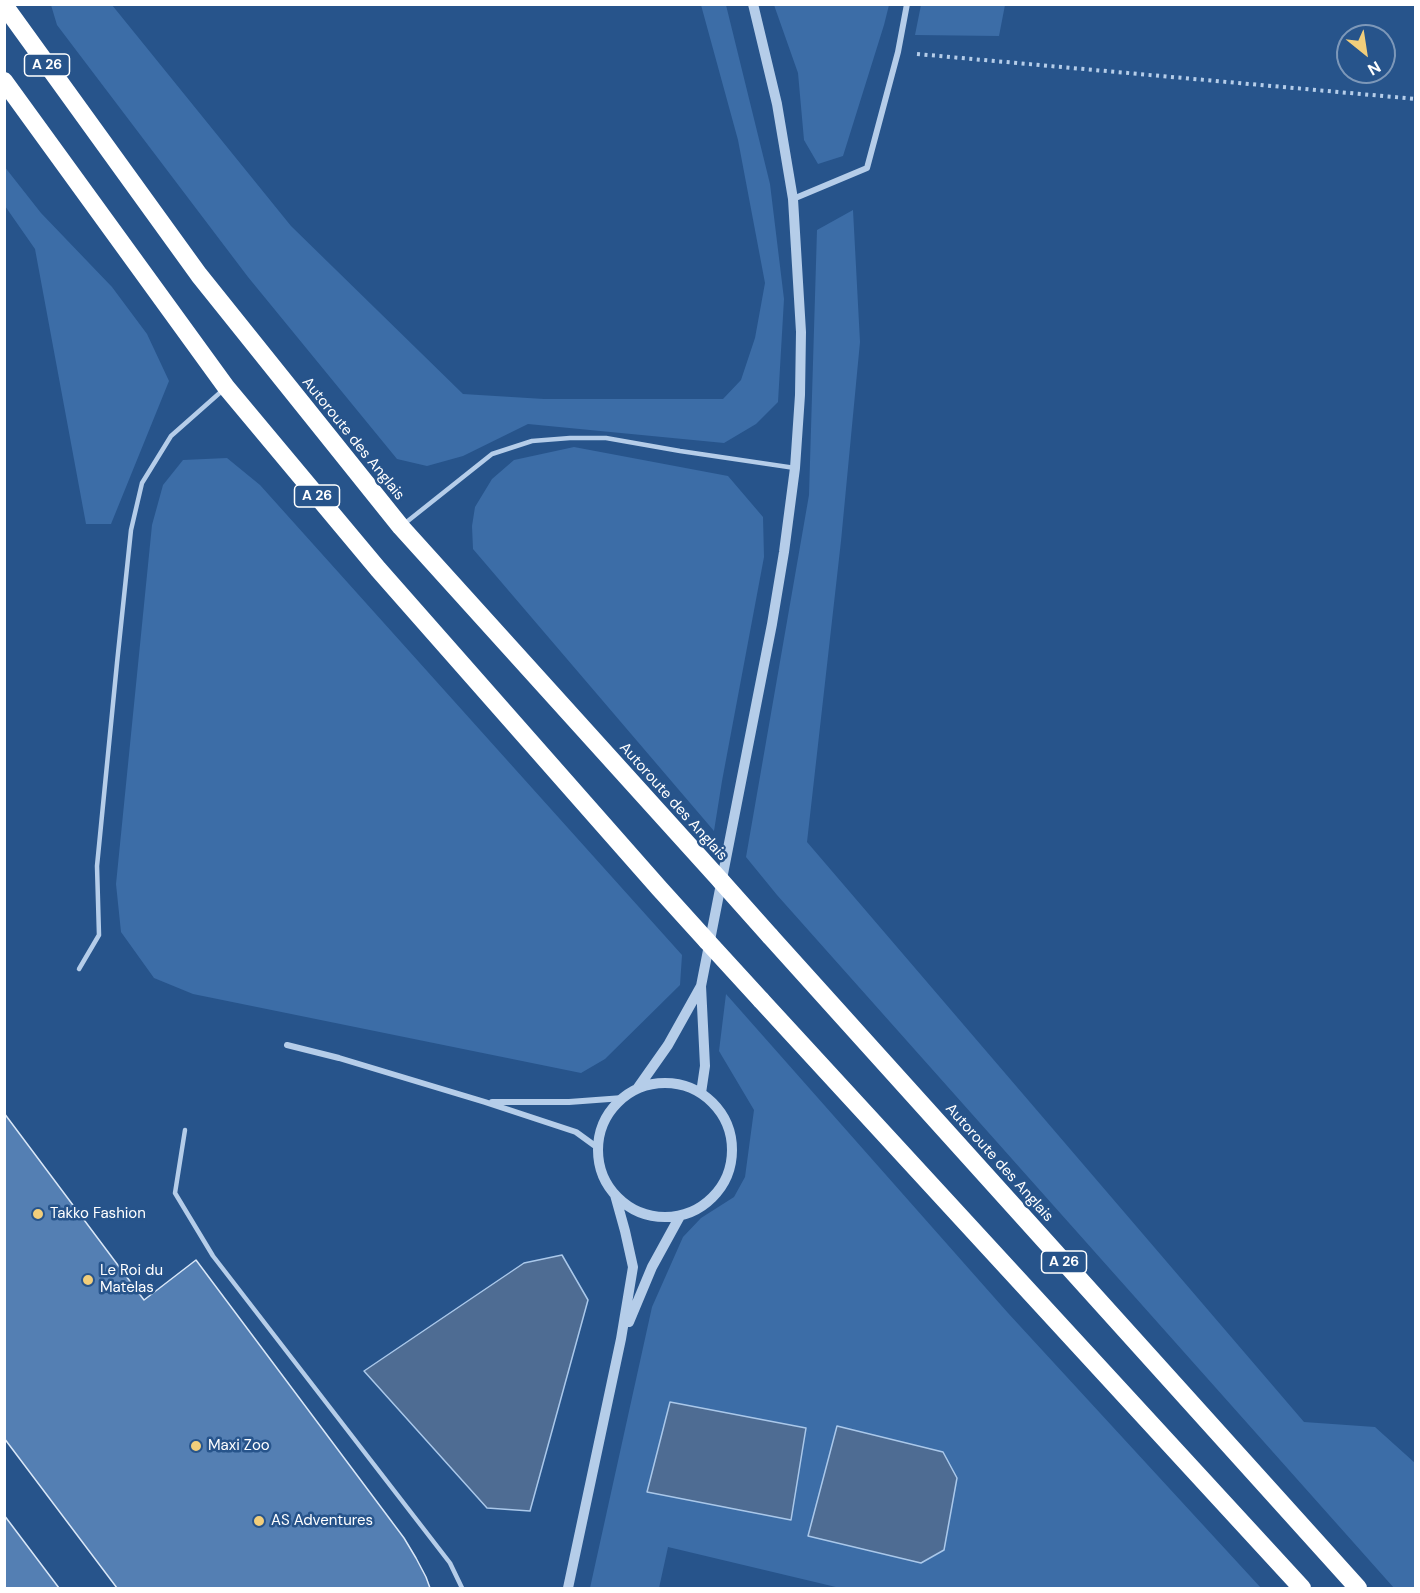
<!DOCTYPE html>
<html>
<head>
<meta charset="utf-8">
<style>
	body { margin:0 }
	#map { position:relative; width:1420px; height:1593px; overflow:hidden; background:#27548b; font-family:"DM Sans",sans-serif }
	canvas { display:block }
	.frame { position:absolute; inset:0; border:6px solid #fff; pointer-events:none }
	.north { position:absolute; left:1336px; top:24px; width:60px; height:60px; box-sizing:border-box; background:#27548b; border:2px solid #7d98b9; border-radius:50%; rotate:150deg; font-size:16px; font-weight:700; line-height:24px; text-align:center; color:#fff }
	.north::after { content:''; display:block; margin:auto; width:21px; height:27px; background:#f2ce7b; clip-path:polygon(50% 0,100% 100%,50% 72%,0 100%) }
</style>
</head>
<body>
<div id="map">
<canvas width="1420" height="1593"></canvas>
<div class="frame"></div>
<div class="north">N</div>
</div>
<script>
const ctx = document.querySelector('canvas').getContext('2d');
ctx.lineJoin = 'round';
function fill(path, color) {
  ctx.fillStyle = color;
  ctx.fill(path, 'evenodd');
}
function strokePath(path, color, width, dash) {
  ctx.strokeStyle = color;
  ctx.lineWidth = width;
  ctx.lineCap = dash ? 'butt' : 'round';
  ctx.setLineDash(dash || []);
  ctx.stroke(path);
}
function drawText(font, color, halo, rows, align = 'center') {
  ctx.font = font + ' "DM Sans",sans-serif';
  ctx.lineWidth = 5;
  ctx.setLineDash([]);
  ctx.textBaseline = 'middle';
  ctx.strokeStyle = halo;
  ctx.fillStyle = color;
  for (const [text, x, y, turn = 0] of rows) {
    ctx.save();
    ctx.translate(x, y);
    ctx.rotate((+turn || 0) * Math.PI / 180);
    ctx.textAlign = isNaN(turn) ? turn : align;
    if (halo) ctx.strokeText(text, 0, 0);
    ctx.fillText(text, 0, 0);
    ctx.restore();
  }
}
fill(new Path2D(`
	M51 5H112L291 226 463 394 544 399H723L741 380 755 338 765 283 738 140 701 5H726L770 184 784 299 778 402 756 424 724 443 528 424 463 456 427 466 397 459 248 277 57 25Z
	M774 5H889L884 25 843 156 818 164 804 140 798 73Z
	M921 5H1005L999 36 915 35Z
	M4 166 41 213 112 287 147 334 169 381 111 524H86L35 249 5 206Z
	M853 210 860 342 841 541 807 842 1304 1422 1375 1427 1415 1463V1588H1394L777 895 746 857 809 495 817 230Z
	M574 447 728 476 763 517 764 557 722 781 714 831 473 549 472 526 475 507 492 479 514 460Z
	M227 458 260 485 682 955 680 985 605 1059 581 1073 193 994 154 978 121 932 116 884 152 525 163 485 183 460Z
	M726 994 1008 1313 1261 1588H840L668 1547 659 1588H590L652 1307 683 1237 701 1218 734 1197 745 1177 754 1110 719 1051Z`), '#3c6da7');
const water = new Path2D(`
	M562 1255 588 1300 530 1511 487 1508 364 1371 524 1263Z
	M670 1402 806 1428 791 1520 647 1492Z
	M837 1426 943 1452 957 1478 944 1550 921 1563 808 1536Z`);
fill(water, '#4e6c93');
strokePath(water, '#aac8ea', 1.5);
const building = new Path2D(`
	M4 1113 144 1300 196 1260 404 1538 416 1558 426 1577 430 1588H117L4 1438Z
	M4 1515 59 1588H4Z`);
fill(building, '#547fb3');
strokePath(building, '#d9e7f7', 1.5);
strokePath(new Path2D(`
	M917 54 1416 99`), '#b5cde9', 4, [3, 4.5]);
strokePath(new Path2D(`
	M404 524 492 454 532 441 570 438H606L680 451 795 468
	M79 969 99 935 97 866 117 663 131 530 142 483 171 436 223 390
	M185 1130 175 1193 213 1256 450 1563 462 1588`), '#b5cde9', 4.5);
strokePath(new Path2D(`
	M793 199 867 168 898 52 907 4
	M287 1045 339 1058 485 1102 576 1132 598 1148
	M492 1102H569L623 1098`), '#b5cde9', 6);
strokePath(new Path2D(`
	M598 1150a67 67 0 1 1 134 0a67 67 0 1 1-134 0Z
	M637 1089 668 1045 701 986
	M701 1093 705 1066 701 986 772 624 784 552 795 468 800 395 801 332 793 199 777 104 753 4
	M629 1322 652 1267 680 1216
	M568 1588 621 1339 633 1267 625 1231 615 1195`), '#b5cde9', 10);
strokePath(new Path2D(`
	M4 5 199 275 401 527 721 881
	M4 81 226 387 378 569 659 888 707 941
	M770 936 1358 1588
	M761 1000 1302 1588`), '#fff', 18);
strokePath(new Path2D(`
	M721 881 770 936
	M707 941 761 1000`), '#fff', 18);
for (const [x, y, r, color] of [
	[38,1214,6,"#f2ce7b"],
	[88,1280,6,"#f2ce7b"],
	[196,1446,6,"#f2ce7b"],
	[259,1521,6,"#f2ce7b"]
]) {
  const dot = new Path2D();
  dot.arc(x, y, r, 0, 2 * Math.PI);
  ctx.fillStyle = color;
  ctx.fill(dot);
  strokePath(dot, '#27548b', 2);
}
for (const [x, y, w] of [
	[47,65,45],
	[317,496,45],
	[1064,1262,45]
]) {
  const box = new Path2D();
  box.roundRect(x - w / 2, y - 11, w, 22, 4.5);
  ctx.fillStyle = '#27548b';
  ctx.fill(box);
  strokePath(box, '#fff', 1.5);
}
drawText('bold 14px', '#fff', null, [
	["A 26",47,65],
	["A 26",317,496],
	["A 26",1064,1262]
]);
drawText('15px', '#fff', '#27548b', [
	["Autoroute des Anglais",353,439,51],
	["Autoroute des Anglais",673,802,48],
	["Autoroute des Anglais",999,1163,48]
]);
drawText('15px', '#fff', '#27548b', [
	["Takko Fashion",50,1214],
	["Le Roi du",100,1271],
	["Matelas",100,1288],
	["Maxi Zoo",208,1446],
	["AS Adventures",271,1521]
], 'left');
</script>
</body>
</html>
